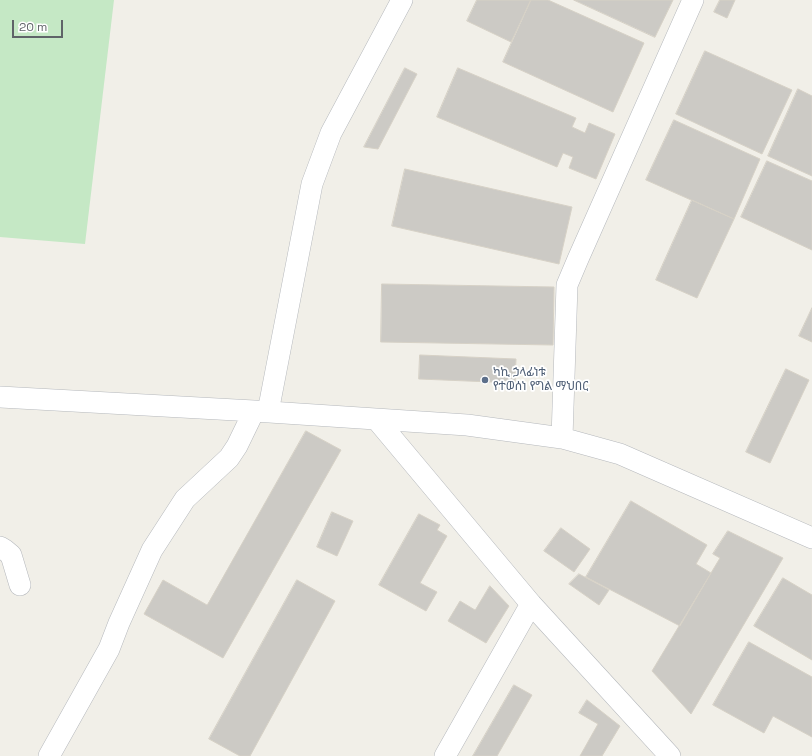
<!DOCTYPE html>
<html>
<head>
<meta charset="utf-8">
<style>
	body { margin:0 }
	#map { position:relative; width:812px; height:756px; overflow:hidden; background:#f1efe8; font-family:"Space Grotesk",sans-serif }
	canvas { display:block }
	.scale { position:absolute; left:12px; top:20px; width:51px; height:18px; box-sizing:border-box; border:2px solid #5f6368; border-top:0; padding-left:5px; font-size:12px; line-height:14px; white-space:nowrap; color:#5f6368; -webkit-text-stroke:3px #fff; paint-order:stroke }
</style>
</head>
<body>
<div id="map">
<canvas width="812" height="756"></canvas>
<div class="scale">20 m</div>
</div>
<script>
const ctx = document.querySelector('canvas').getContext('2d');
ctx.lineJoin = 'round';
function fill(path, color) {
  ctx.fillStyle = color;
  ctx.fill(path, 'evenodd');
}
function strokePath(path, color, width, dash) {
  ctx.strokeStyle = color;
  ctx.lineWidth = width;
  ctx.lineCap = dash ? 'butt' : 'round';
  ctx.setLineDash(dash || []);
  ctx.stroke(path);
}
function drawText(font, color, halo, rows, align = 'center') {
  ctx.font = font + ' "Space Grotesk","Noto Sans Ethiopic",sans-serif';
  ctx.lineWidth = 3.5;
  ctx.setLineDash([]);
  ctx.textBaseline = 'middle';
  ctx.strokeStyle = halo;
  ctx.fillStyle = color;
  for (const [text, x, y, turn = 0] of rows) {
    ctx.save();
    ctx.translate(x, y);
    ctx.rotate((+turn || 0) * Math.PI / 180);
    ctx.textAlign = isNaN(turn) ? turn : align;
    if (halo) ctx.strokeText(text, 0, 0);
    ctx.fillText(text, 0, 0);
    ctx.restore();
  }
}
fill(new Path2D(`
	M0 0H114L85 244 0 237Z`), '#c5e8c5');
const building = new Path2D(`
	M477 0H531L511 42 467 21Z
	M531 0H548L644 43 613 112 503 62Z
	M574 0H673L655 37Z
	M720 0H735L727 18 714 12Z
	M705 51 792 90 762 154 676 114Z
	M405 68 417 74 378 149 364 147Z
	M458 68 576 118 572 127 585 133 589 123 615 134 596 179 569 168 573 157 563 153 557 167 437 117Z
	M798 89 812 96V176L768 156Z
	M674 120 760 159 734 219 646 180Z
	M767 161 812 181V250L741 217Z
	M405 169 572 207 559 264 392 226Z
	M692 200 734 219 697 298 656 280Z
	M382 284 554 287 553 345 381 342Z
	M812 308V342L799 336Z
	M420 355 516 359 515 383 419 379Z
	M786 369 809 380 770 463 746 452Z
	M306 431 341 450 223 658 144 614 163 580 207 605Z
	M631 501 707 545 696 564 711 573 680 626 586 577Z
	M332 512 353 521 337 556 317 547Z
	M419 514 440 525 437 530 447 536 420 583 437 592 426 611 379 585Z
	M561 528 590 549 574 572 544 551Z
	M728 531 783 558 691 714 652 671 720 558 713 554Z
	M579 574 609 590 599 605 569 584Z
	M783 578 812 595V660L754 626Z
	M297 580 335 601 250 756H240L209 739Z
	M490 586 509 606 486 643 448 621 460 601 475 610Z
	M749 642 812 677V737L773 716 764 733 713 705Z
	M514 685 532 695 497 756H473Z
	M587 700 620 726 602 756H580L598 724 579 713Z`);
fill(building, '#cccac5');
strokePath(building, '#d6d1c6', 1);
const minor = new Path2D(`
	M0 397 254 411 467 425 562 438 620 454 812 538
	M268 412 312 184 331 133 402 0
	M377 420 531 604 670 756
	M562 438 567 285 578 259 693 0
	M0 547 5 550 11 555 20 585
	M49 756 109 649 119 623 152 550 185 499 229 458 237 446 254 411
	M445 756 531 604`);
strokePath(minor, '#b5b8bc', 22);
strokePath(minor, '#fff', 21);
for (const [x, y, r, color] of [
	[485,380,4,"#5c6f8a"]
]) {
  const dot = new Path2D();
  dot.arc(x, y, r, 0, 2 * Math.PI);
  ctx.fillStyle = color;
  ctx.fill(dot);
  strokePath(dot, '#fff', 1.5);
}
drawText('12px', '#4e5e75', '#fff', [
	["ካኪ ኃላፊነቱ",493,373],
	["የተወሰነ የግል ማህበር",493,387]
], 'left');
</script>
</body>
</html>
